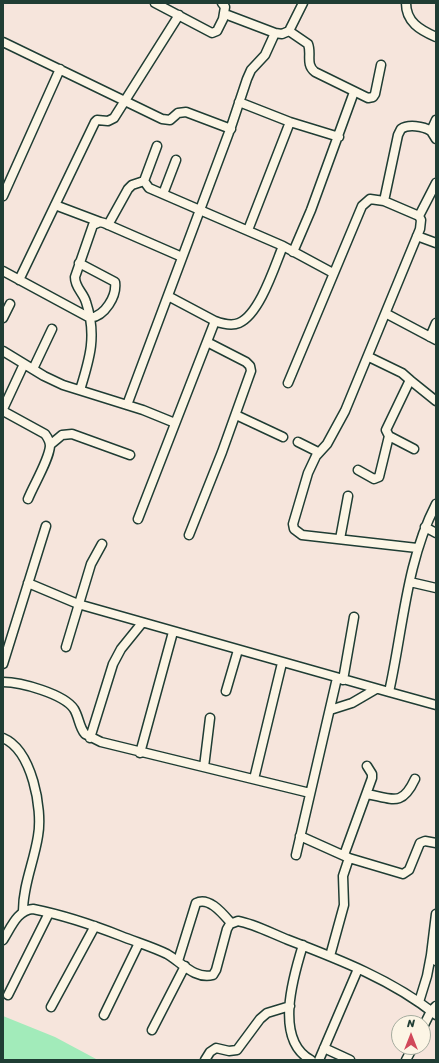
<!DOCTYPE html>
<html>
<head>
<meta charset="utf-8">
<style>
	body { margin:0 }
	#map { position:relative; width:439px; height:1063px; overflow:hidden; background:#f6e5dc; font-family:Sriracha,sans-serif }
	canvas { display:block }
	.frame { position:absolute; inset:0; border:4px solid #1f3d34; pointer-events:none }
	.north { position:absolute; left:391px; top:1015px; width:40px; height:40px; box-sizing:border-box; background:#fcf5e5; border:1px solid #a4ab9e; border-radius:50%; rotate:0deg; font-size:11px; font-weight:700; line-height:16px; text-align:center; color:#1f3d34 }
	.north::after { content:''; display:block; margin:auto; width:14px; height:18px; background:#d1495b; clip-path:polygon(50% 0,100% 100%,50% 72%,0 100%) }
</style>
</head>
<body>
<div id="map">
<canvas width="439" height="1063"></canvas>
<div class="frame"></div>
<div class="north">N</div>
</div>
<script>
const ctx = document.querySelector('canvas').getContext('2d');
ctx.lineJoin = 'round';
function fill(path, color) {
  ctx.fillStyle = color;
  ctx.fill(path, 'evenodd');
}
function strokePath(path, color, width, dash) {
  ctx.strokeStyle = color;
  ctx.lineWidth = width;
  ctx.lineCap = dash ? 'butt' : 'round';
  ctx.setLineDash(dash || []);
  ctx.stroke(path);
}
fill(new Path2D(`
	M3 1016 55 1037 98 1060H3Z`), '#a2ebba');
const street = new Path2D(`
	M155 3 212 33 217 31 223 19 225 7 222 3
	M406 3C406 22 420 30 436 37
	M225 14 275 33
	M289 31 308 44C312 54 305 64 315 72L368 98 373 97 375 94 381 65
	M3 42 162 119 170 120 178 113 186 112 231 129
	M239 102 290 122 339 137
	M431 131 436 139
	M157 146 144 181 149 188 283 246 333 273
	M163 194 176 160
	M3 196 60 69
	M384 201 398 135 401 129C408 124 423 126 431 131L436 120
	M55 205 100 222
	M419 216 436 183
	M108 225 128 189 132 185 144 181
	M248 230 290 122
	M417 236 436 243
	M293 252 311 210 354 92
	M3 271 90 318C105 316 117 296 115 282L79 263
	M19 280 95 122 97 120 108 121 114 118 179 15
	M168 296 215 321C223 324 232 326 239 323 260 314 275 265 283 246
	M387 314 436 340
	M3 318 10 304
	M430 337 436 323
	M3 351 44 376 63 385 143 410 175 423
	M369 357 402 373 410 380 386 430 389 436 414 449
	M33 369 52 329
	M410 380 436 401
	M288 383 362 206 370 199 384 201 419 216 421 220 420 229 345 411 327 444 316 456 308 473 293 524 294 529 302 535 417 548
	M80 390C90 358 97 335 86 302 83 292 75 288 75 277L93 225 100 222 104 223 182 257
	M127 405 231 127 247 79 251 70 265 55 275 33 282 34 289 31 303 3
	M3 409 24 364
	M3 411 45 434C48 438 50 441 50 446 49 460 34 484 28 499
	M236 415 283 437
	M298 442 318 452
	M50 445 62 435 72 434 130 455
	M358 470 374 479 379 477 389 436
	M138 519 215 321
	M425 527 436 533
	M189 535 222 452 251 371 250 366 246 362 207 342
	M340 539 348 496
	M410 582 436 588
	M28 583 78 604 389 692C403 630 406 562 436 504
	M66 647 91 564 102 544
	M3 664 46 526
	M343 680 354 617
	M3 682C21 682 64 694 74 709 79 717 79 727 85 734L101 742 310 793
	M226 691 238 650
	M389 692 436 705
	M330 710 352 703 376 689
	M3 738C32 750 43 809 38 836 34 862 23 885 23 911
	M90 738 113 664 121 649 142 623
	M140 753 173 632
	M204 767 210 718
	M254 779 282 663
	M367 794C393 799 402 807 415 779
	M300 836 349 858 403 874 409 870 420 843 425 841 436 843
	M296 855 337 678
	M344 855 372 778V774L367 766
	M436 914 431 955 436 961
	M3 940C11 928 17 910 33 909 63 915 93 925 121 936 136 942 153 947 167 954 181 962 195 980 213 975L216 970 227 929 230 924 238 921C254 924 271 933 286 939 338 959 393 980 436 1015
	M303 945C293 977 274 1040 311 1060
	M330 956 344 905 343 876 349 858
	M178 961 196 903C209 896 223 914 231 923
	M8 995 49 913
	M419 1002 427 976 431 955
	M51 1007 95 926
	M104 1015 139 943
	M423 1027 431 1011 436 1006
	M152 1030 185 966
	M324 1048 350 1060
	M205 1060 210 1052 216 1048 229 1051 237 1050 260 1019 267 1013 290 1006
	M319 1060 358 969
	M406 1060 413 1047`);
strokePath(street, '#1f3d34', 11);
strokePath(street, '#fcf5e5', 8);
</script>
</body>
</html>
